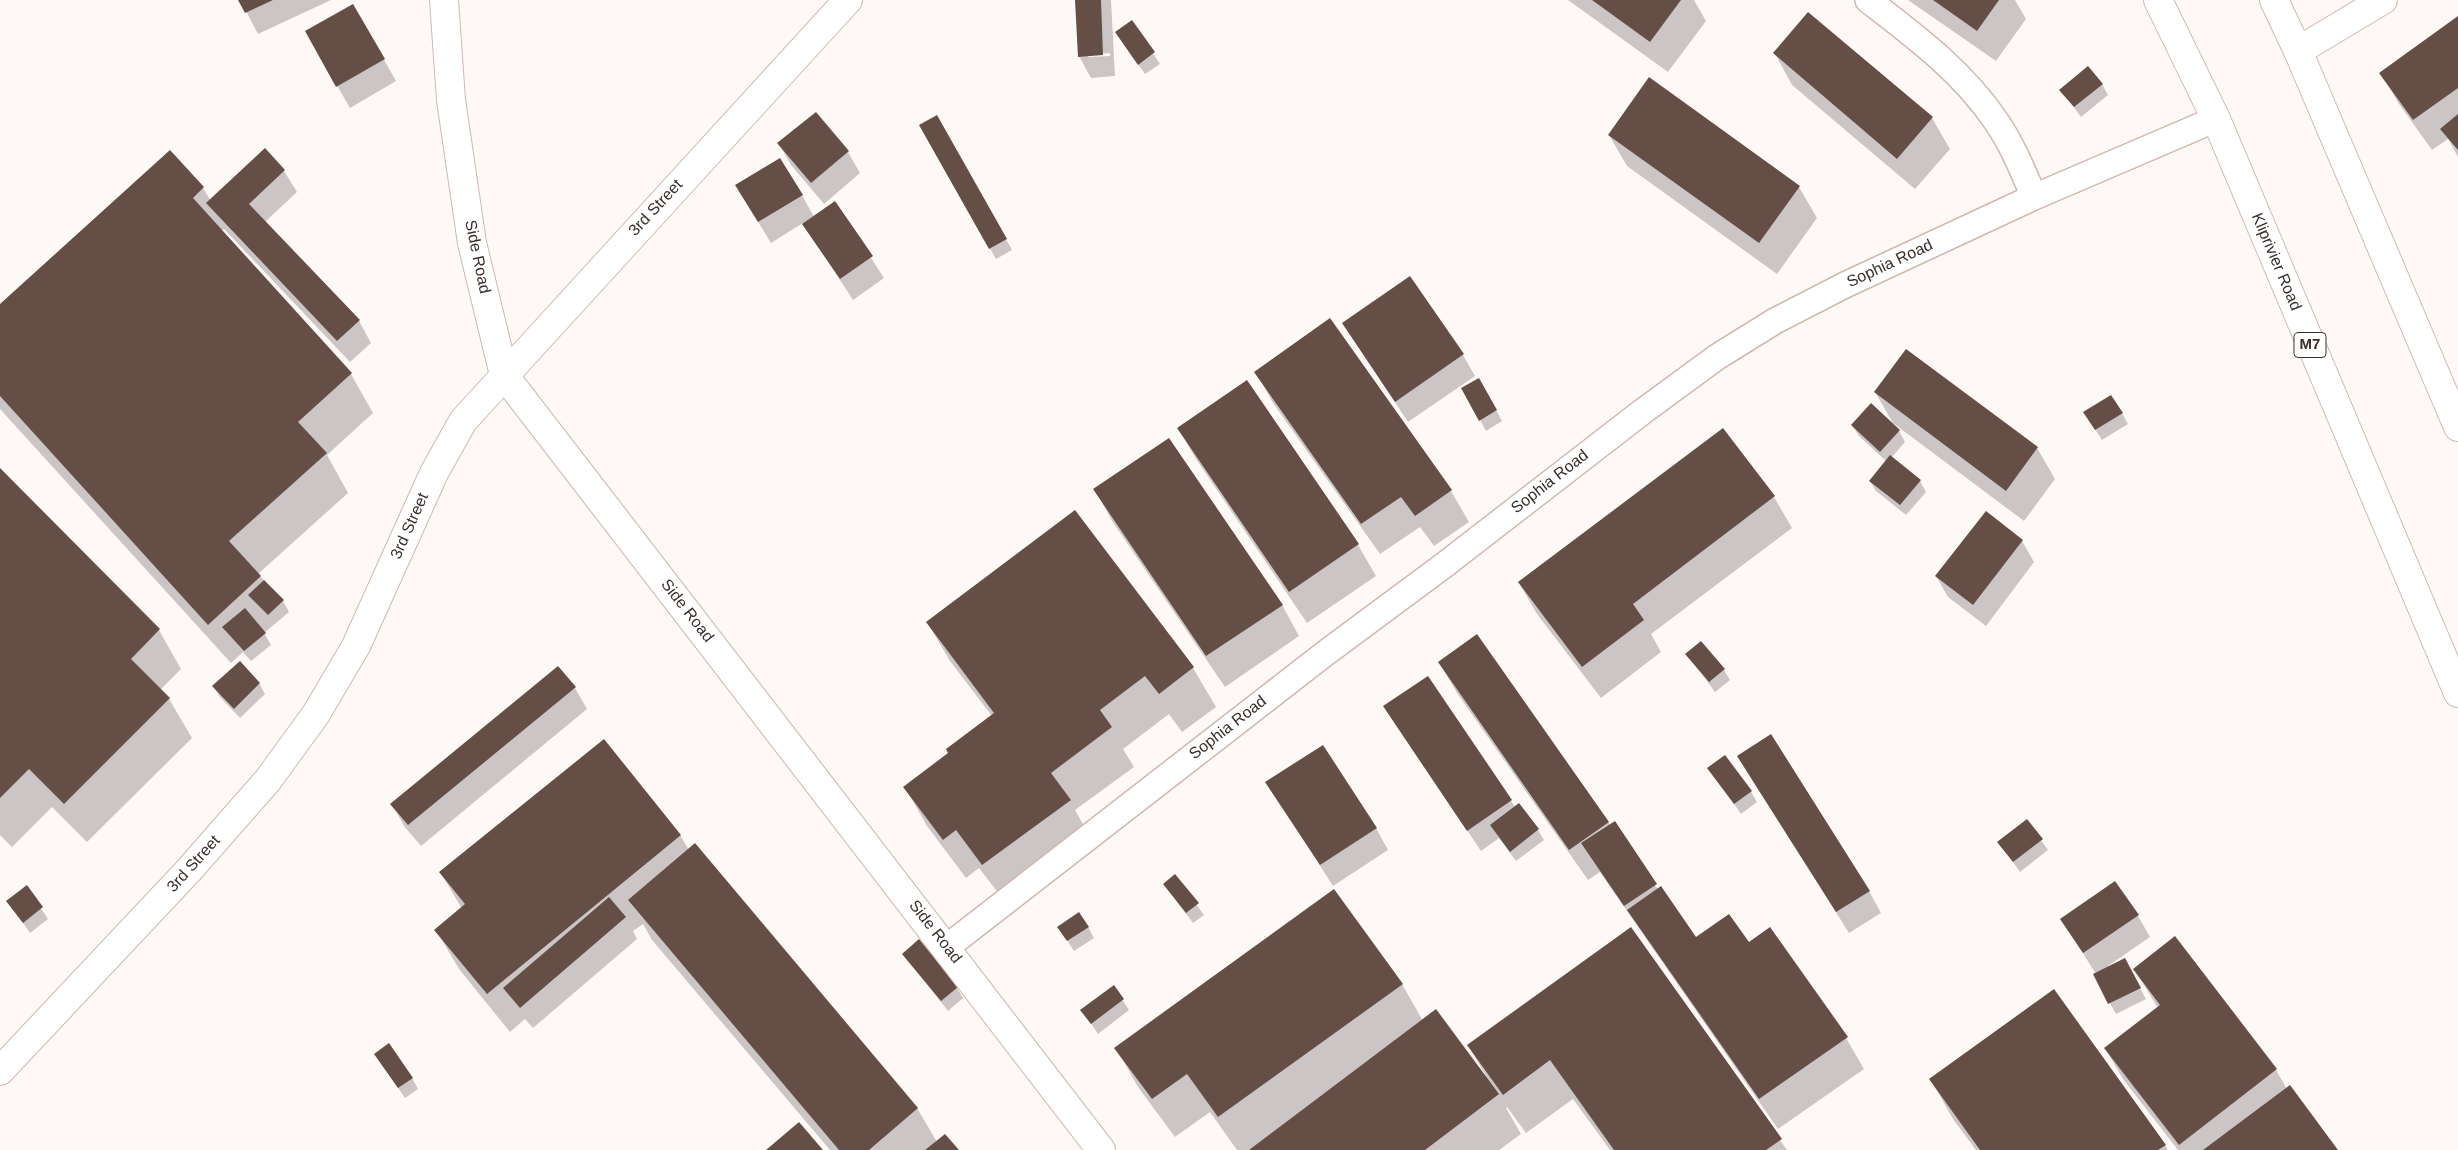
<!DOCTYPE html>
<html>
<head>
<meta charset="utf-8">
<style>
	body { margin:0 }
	canvas { display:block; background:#fef8f6 }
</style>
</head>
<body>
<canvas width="2458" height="1150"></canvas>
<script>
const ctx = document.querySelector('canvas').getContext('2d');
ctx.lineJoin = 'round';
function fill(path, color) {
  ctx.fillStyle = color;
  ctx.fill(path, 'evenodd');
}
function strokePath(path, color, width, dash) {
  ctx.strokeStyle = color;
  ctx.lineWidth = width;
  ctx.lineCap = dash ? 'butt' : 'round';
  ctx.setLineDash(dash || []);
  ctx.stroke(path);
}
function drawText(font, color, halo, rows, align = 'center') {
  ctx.font = font + ' Arial,sans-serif';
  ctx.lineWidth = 5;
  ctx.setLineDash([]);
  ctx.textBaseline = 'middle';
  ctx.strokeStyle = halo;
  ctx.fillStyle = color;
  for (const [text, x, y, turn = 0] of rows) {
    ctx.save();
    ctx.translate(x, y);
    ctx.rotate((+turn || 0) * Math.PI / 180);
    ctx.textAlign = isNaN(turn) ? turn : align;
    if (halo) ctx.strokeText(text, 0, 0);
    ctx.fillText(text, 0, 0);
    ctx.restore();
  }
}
fill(new Path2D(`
	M240 0H331L258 34Z
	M1077 0H1111L1115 76 1091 78 1079 56ZM1110 53V56L1088 57V55Z
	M1568 0H1694L1706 21 1668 72Z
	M1908 0H2015L2026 19 1996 61Z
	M353 5 396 81 350 108 306 32Z
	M2458 18V157L2448 139 2432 150 2399 104 2381 73Z
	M1132 22 1160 64 1145 74 1123 43Z
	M1775 54 1932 118 1950 149 1915 189 1792 85Z
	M2102 84 2108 95 2081 117 2061 90Z
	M816 114 848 152 860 173 824 204 791 165 779 144Z
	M937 116 1012 250 996 259 921 126Z
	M1609 135 1799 187 1817 218 1777 274 1627 166Z
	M170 152 203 188 211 201 284 171 297 192 265 222 359 321 371 343 350 362 224 229 221 231 351 374 373 413 327 455 348 493 258 574 283 601 289 612 264 633 271 645 251 661 243 652 231 663 0 409V306Z
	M802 195 814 217 835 202 884 278 853 300 803 223 771 243 749 207Z
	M1330 320 1451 491 1469 522 1434 546 1420 527 1380 554 1273 403 1256 372Z
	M1343 323 1463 355 1475 376 1408 422Z
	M1479 379 1502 421 1486 431 1463 388Z
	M1247 382 1358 545 1376 576 1307 623 1196 459 1178 428Z
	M1875 392 2037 448 2055 479 2024 521 1893 423Z
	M1871 405 1899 431 1905 442 1891 458 1920 481 1926 492 1906 515 1876 491 1870 481 1886 461 1859 436 1852 425Z
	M2122 413 2128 424 2102 440 2091 423Z
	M0 470 159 630 181 669 160 690 169 699 192 738 87 842 52 807 12 847 0 835Z
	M1095 490 1282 605 1299 636 1225 687 1112 521Z
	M1774 497 1792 528 1651 634 1661 652 1601 698 1537 614 1519 583Z
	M1075 512 1193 668 1216 707 1182 732 1169 714 1123 749 1134 767 1075 810 1092 840 1006 903 979 868 966 878 927 826 905 787 950 753 992 716 950 661 927 622Z
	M2022 541 2034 562 1986 626 1948 597 1936 576Z
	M1687 654 1724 670 1730 680 1715 692Z
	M1439 662 1608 822 1695 939 1749 943 1846 1038 1864 1069 1778 1129 1600 872 1588 880 1457 693Z
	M1427 677 1515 807 1538 830 1544 840 1516 861 1499 838 1481 851 1384 707Z
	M259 683 265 694 240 718 220 697 214 687Z
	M575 688 587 709 421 846 404 826 392 804Z
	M1709 768 1751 792 1757 802 1741 814Z
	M1751 778 1869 891 1881 913 1849 933Z
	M1267 783 1376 828 1388 850 1333 886Z
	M2027 820 2048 850 2020 872 1999 842Z
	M680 835 689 850 917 1108 937 1142 957 1150H830L652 940 643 924 633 931 637 939 533 1028 525 1019 510 1032 459 969 436 930 462 909 441 873Z
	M1175 875 1204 915 1193 923 1164 884Z
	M27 887 48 919 30 933 8 901Z
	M2138 916 2150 937 2108 966 2130 970 2146 999 2116 1014 2094 975 2096 974 2062 920Z
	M1088 927 1094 938 1074 951 1065 937Z
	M1631 929 1787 1150H1610L1573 1099 1526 1133 1507 1107 1506 1108 1521 1134 1499 1150H1237L1210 1112 1175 1137 1138 1087 1116 1048 1402 984 1423 1021 1484 1077 1486 1076 1469 1046Z
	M2175 938 2276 1070 2287 1089 2337 1150H2178L2123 1079 2105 1048 2158 1008 2134 969Z
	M903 954 957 988 963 998 948 1011Z
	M1114 987 1129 1010 1098 1034 1082 1010Z
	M382 1064 412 1078 418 1089 405 1098Z
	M1931 1080 2165 1145 2168 1150H1976L1953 1119Z`), '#0003');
fill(new Path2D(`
	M238 0H273L245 13Z
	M1075 0H1101L1103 55 1078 57Z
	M1592 0H1681L1650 42Z
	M1933 0H1999L1977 31Z
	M353 4 385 59 336 87 305 31Z
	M1808 12 1933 117 1897 159 1773 53Z
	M2458 16V88L2413 120 2379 73Z
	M1132 20 1155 52 1138 65 1115 32Z
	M2088 66 2103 84 2074 107 2059 90Z
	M1649 77 1800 186 1759 243 1608 135Z
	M816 112 849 151 811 183 777 143Z
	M2458 114V150L2440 129Z
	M937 115 1007 239 989 249 919 125Z
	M265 148 285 170 249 204 360 320 337 341 206 203Z
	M170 150 204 187 193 198 352 373 298 422 327 453 229 541 261 576 208 625 0 396V304Z
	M780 158 803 195 758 222 735 185Z
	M835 201 873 256 840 279 802 224Z
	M1410 276 1464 354 1395 402 1342 323Z
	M1330 318 1452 490 1415 516 1401 497 1361 524 1254 372Z
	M1906 349 2038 447 2006 491 1874 392Z
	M1479 378 1497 410 1479 421 1461 388Z
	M1247 380 1359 544 1289 592 1177 428Z
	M2111 395 2123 413 2095 430 2083 412Z
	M1871 403 1900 430 1880 452 1851 425Z
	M1723 428 1775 496 1633 604 1644 620 1582 667 1518 582Z
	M1169 438 1283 605 1206 656 1093 489Z
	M1890 455 1921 480 1900 505 1869 481Z
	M0 468 160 629 131 659 170 698 64 804 29 769 0 798Z
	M1075 510 1194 667 1159 694 1145 676 1100 710 1112 727 1051 773 1071 800 982 865 956 830 943 840 903 787 948 753 946 749 994 713 926 622Z
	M1986 511 2023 540 1973 605 1935 576Z
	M264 580 284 600 268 615 248 595Z
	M245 608 266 633 244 651 222 627Z
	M1477 634 1609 822 1569 850 1438 662Z
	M1701 641 1725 669 1709 682 1685 654Z
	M240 661 260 683 234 709 212 686Z
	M558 666 576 687 408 825 390 804Z
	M1428 676 1512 800 1467 831 1383 706Z
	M1771 734 1870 891 1836 912 1737 756Z
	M604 739 681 835 487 994 434 930 465 904 439 872Z
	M1323 745 1377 828 1320 865 1265 782Z
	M1725 755 1752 791 1734 804 1707 768Z
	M1519 803 1539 829 1510 852 1490 825Z
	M2027 819 2043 839 2013 862 1997 842Z
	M1615 821 1657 884 1624 906 1581 843Z
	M695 843 918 1108 869 1150H839L628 900Z
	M1175 874 1199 903 1186 913 1163 884Z
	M2115 881 2139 915 2083 953 2060 919Z
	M27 885 43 907 23 923 6 901Z
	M1661 886 1696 937 1729 914 1749 942 1770 927 1848 1037 1759 1099 1627 910Z
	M1334 889 1403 984 1218 1117 1187 1074 1152 1099 1114 1048Z
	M609 897 626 917 520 1008 503 988Z
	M1079 912 1089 927 1067 941 1057 927Z
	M1631 927 1782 1139 1766 1150H1614L1550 1060 1503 1095 1467 1045Z
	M2175 936 2277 1069 2179 1145 2104 1048 2160 1005 2133 969Z
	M919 939 958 987 941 1001 902 954Z
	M2125 958 2141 988 2108 1004 2093 974Z
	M1114 985 1124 999 1091 1024 1080 1010Z
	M2054 989 2166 1145 2158 1150H1980L1929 1079Z
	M1436 1009 1499 1094 1425 1150H1249Z
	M389 1043 413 1078 398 1088 374 1054Z
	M2290 1085 2338 1150H2203Z
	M799 1122 823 1150H766Z
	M945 1134 959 1150H925Z`), '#644e46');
const service = new Path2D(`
	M1868 0C1916 37 1962 71 1996 121 2012 144 2023 171 2034 197
	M947 947 1327 652 1443 566 1642 412 1717 357 1775 321 1845 285 2034 197 2216 119`);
const minor = new Path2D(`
	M2298 51 2383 0
	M0 1071 189 870 268 780 316 714 356 646 434 473 463 421 848 0`);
const tertiary = new Path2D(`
	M444 0 451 100 472 243 504 375 1101 1150`);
const primary = new Path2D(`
	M2158 0 2216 119 2458 693
	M2274 0 2298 51 2458 427`);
strokePath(service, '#d2b8af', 28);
strokePath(minor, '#d2b8af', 30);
strokePath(tertiary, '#d2b8af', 30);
strokePath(primary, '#d2b8af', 30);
strokePath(service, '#fff', 25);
strokePath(minor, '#fff', 28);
strokePath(tertiary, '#fff', 28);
strokePath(primary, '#fff', 28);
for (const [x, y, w] of [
	[2310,345,32]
]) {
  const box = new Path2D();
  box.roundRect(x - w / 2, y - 12.5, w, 25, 4);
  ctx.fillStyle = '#fff';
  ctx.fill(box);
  strokePath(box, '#382e2a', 1);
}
drawText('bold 15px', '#382e2a', null, [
	["M7",2310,345]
]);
drawText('16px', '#382e2a', '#fff', [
	["3rd Street",656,208,-47],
	["Side Road",477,257,78],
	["Kliprivier Road",2276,262,67],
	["Sophia Road",1890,264,-25],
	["Sophia Road",1550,482,-38],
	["3rd Street",410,526,-66],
	["Side Road",687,611,52],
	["Sophia Road",1228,728,-38],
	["3rd Street",194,864,-48],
	["Side Road",935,932,52]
]);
</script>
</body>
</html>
